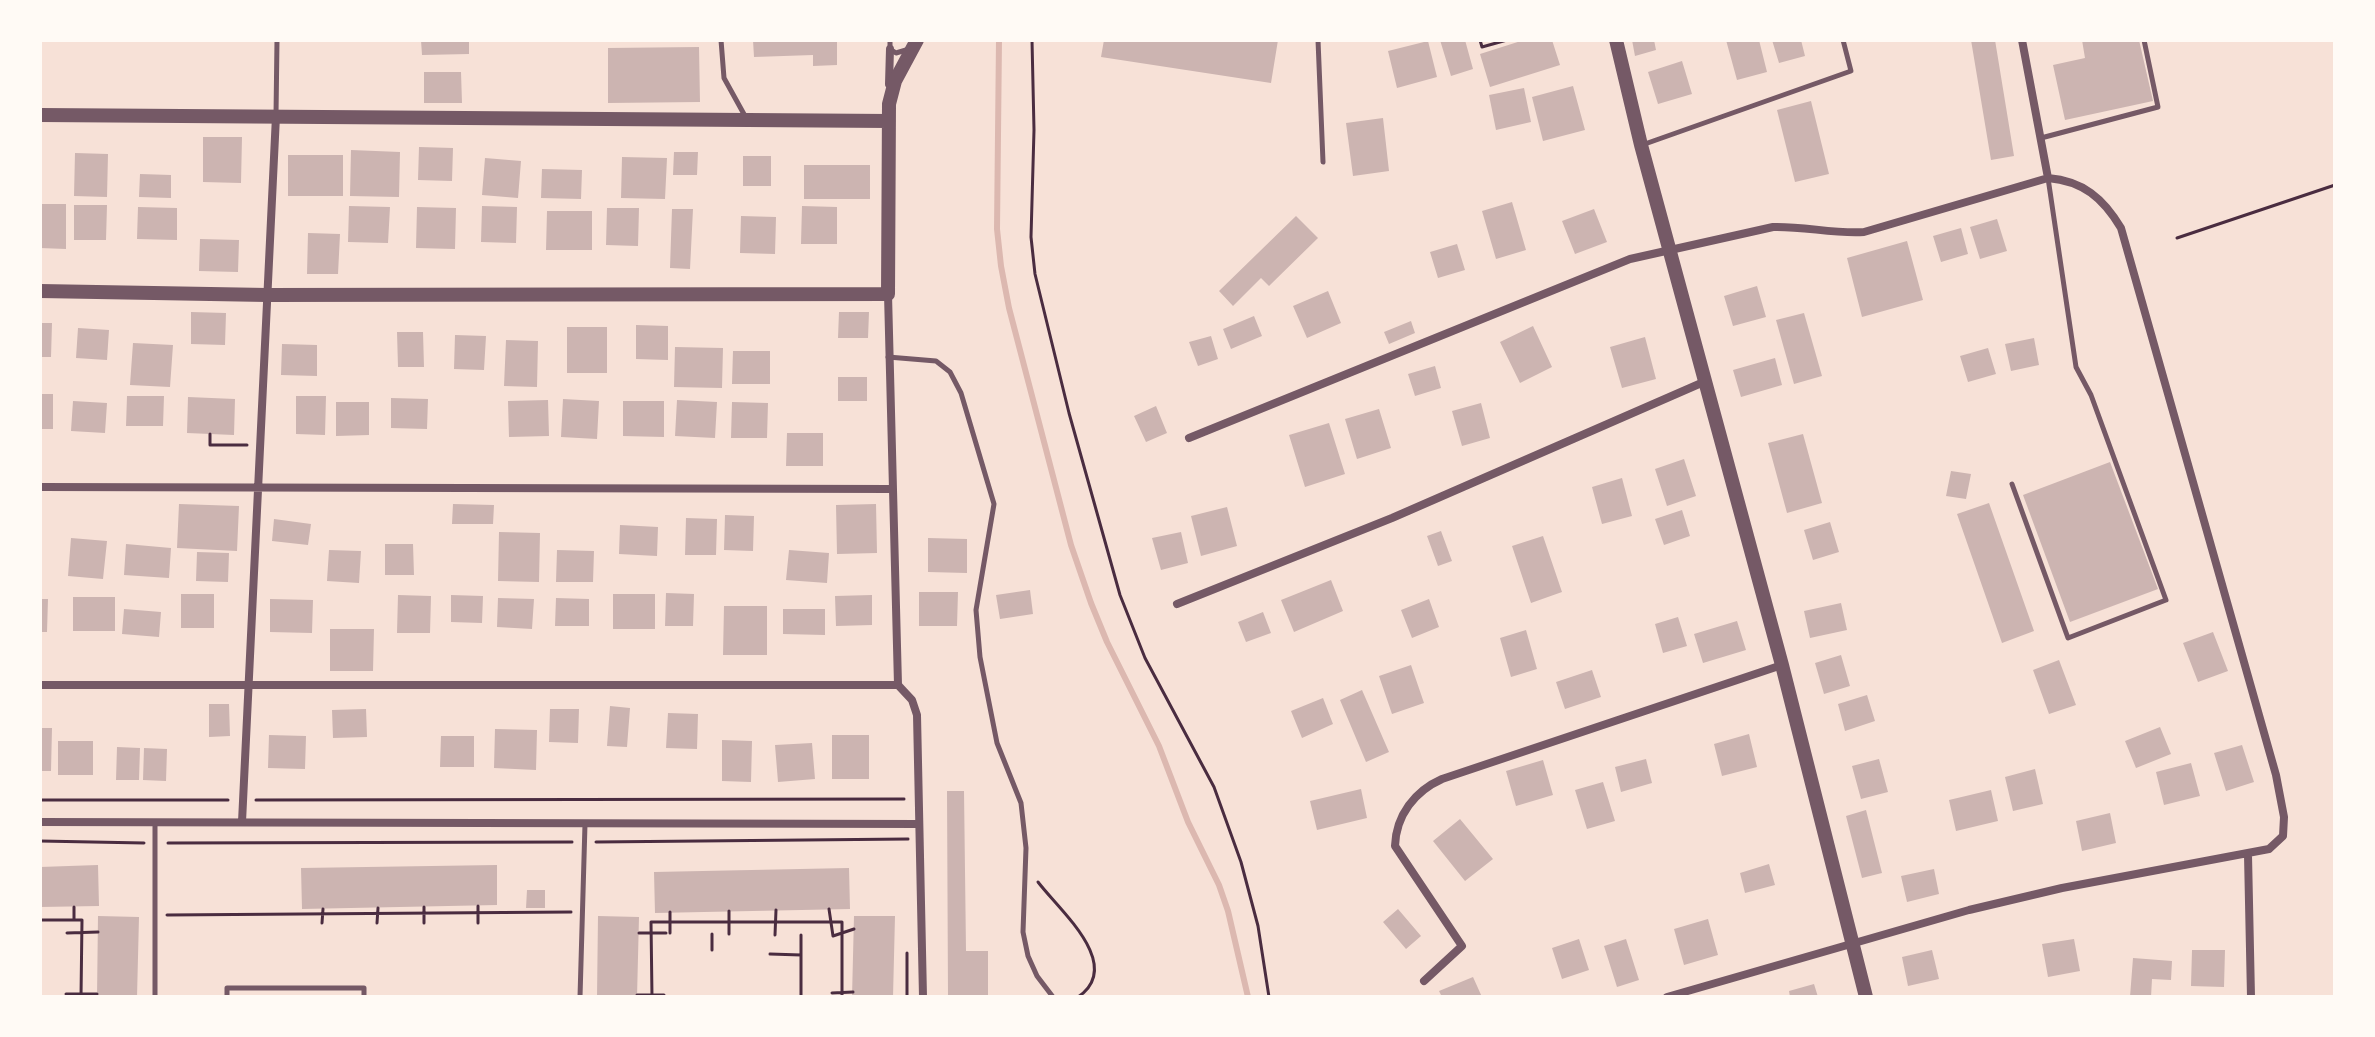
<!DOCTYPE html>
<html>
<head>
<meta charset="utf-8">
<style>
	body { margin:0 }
	#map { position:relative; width:2375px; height:1037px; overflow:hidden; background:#f7e1d7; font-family:Overpass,sans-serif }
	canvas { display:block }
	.frame { position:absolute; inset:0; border:42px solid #fffaf5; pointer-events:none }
</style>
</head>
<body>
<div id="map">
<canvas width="2375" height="1037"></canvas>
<div class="frame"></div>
</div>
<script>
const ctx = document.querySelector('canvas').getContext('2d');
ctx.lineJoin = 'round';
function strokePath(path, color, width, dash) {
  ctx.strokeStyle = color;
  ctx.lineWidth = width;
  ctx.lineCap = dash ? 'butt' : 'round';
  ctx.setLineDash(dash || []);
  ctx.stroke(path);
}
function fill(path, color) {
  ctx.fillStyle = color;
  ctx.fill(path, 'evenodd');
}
strokePath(new Path2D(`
	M999 40 997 229 1001 266 1009 308 1071 545 1091 603 1107 642 1159 746 1188 822 1219 885 1228 911 1248 997`), '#dcb8b0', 6);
fill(new Path2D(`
	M421 40H469V54L422 55Z
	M753 40H837V65L813 66V55L754 57Z
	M1104 40H1278L1271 83 1101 57Z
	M1440 40H1465L1473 69 1451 76Z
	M1524 40H1552L1560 65 1490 87 1480 54Z
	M1632 40H1654L1656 50 1635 56Z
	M1726 40H1759L1767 72 1737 80Z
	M1772 40H1801L1805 56 1779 63Z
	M1971 40H1995L2014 156 1991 160Z
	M2082 40H2139L2153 101 2065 120 2053 65 2085 58Z
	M1428 41 1437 77 1397 88 1388 51Z
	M699 47 700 102 608 103V48Z
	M1682 61 1692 94 1658 104 1648 72Z
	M424 72H461L462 103H424Z
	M1573 86 1585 130 1543 141 1532 97Z
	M1524 88 1531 122 1496 130 1489 95Z
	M1811 101 1829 174 1795 182 1777 110Z
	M1383 118 1389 171 1353 176 1346 123Z
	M203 137H242L241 183 203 182Z
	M419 147 453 148 452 181 418 180Z
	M351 150 400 152 399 197 350 196Z
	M674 152H698L697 175H673Z
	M75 153 108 154 107 197 74 196Z
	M288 155H343V196H288Z
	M743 156H771V186H743Z
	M622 157 667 158 665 199 621 198Z
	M485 158 521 161 518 198 482 195Z
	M804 165H870V199H804Z
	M542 169 582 170 581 199 541 198Z
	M140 174 171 175V198L139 197Z
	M1512 202 1526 250 1496 259 1482 211Z
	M40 204H66V249L40 248Z
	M74 205H107L106 240H74Z
	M349 206 390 207 388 243 348 242Z
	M482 206 517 207 516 243 481 242Z
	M802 206 837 207V244H801Z
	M138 207 177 208V240L137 239Z
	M417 207 456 208 455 249 416 248Z
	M607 208H639L638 246 606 245Z
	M672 209H693L690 269 670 268Z
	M1594 209 1607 242 1575 254 1562 221Z
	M547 211H592V250H546Z
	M741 216 776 217 775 254 740 253Z
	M1296 216 1318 238 1269 286 1261 278 1233 306 1219 291Z
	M1997 219 2007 251 1980 259 1970 227Z
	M1961 228 1968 254 1941 262 1933 236Z
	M308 233 340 234 338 274H307Z
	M200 239 239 240 238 272 199 271Z
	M1907 241 1923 300 1862 317 1847 258Z
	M1457 244 1465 270 1438 278 1430 252Z
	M1757 286 1766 317 1733 326 1724 296Z
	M1328 291 1341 323 1307 338 1293 306Z
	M191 312 226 313 225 345 191 344Z
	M839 312H869L868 338H838Z
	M1804 313 1822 376 1794 384 1776 320Z
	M1254 316 1262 336 1231 349 1223 329Z
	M1411 321 1415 333 1389 344 1384 332Z
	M40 323H52L51 357H40Z
	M636 325 668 326V360L636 359Z
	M1533 326 1552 367 1520 383 1500 342Z
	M567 327H607V373H567Z
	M78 328 109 330 107 360 76 358Z
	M397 332H423L424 367H398Z
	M455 335 486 336 484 370 454 369Z
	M1211 336 1218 359 1198 366 1189 342Z
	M1645 337 1656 379 1622 388 1610 347Z
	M2034 338 2039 365 2011 371 2005 344Z
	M506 340 538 341 537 387 504 386Z
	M133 343 173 345 170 387 130 385Z
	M282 344 317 345V376L281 375Z
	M675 347 723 348 722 388 674 387Z
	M1988 348 1996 374 1968 382 1960 356Z
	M733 351H770V384H732Z
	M1775 358 1782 385 1741 397 1733 370Z
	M1435 366 1441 388 1415 396 1408 374Z
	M838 377H867V401H838Z
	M40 394H53V429H40Z
	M127 396H164L163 426H126Z
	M296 396H326L325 435 296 434Z
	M188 397 235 399 234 435 187 433Z
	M391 398 428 399 427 429 391 428Z
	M563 399 599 401 597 439 561 437Z
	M548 400 549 436 509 437 508 401Z
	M677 400 717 402 715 438 675 436Z
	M73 401 107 403 105 433 71 431Z
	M623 401H664V437L623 436Z
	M336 402H369V435L336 436Z
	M732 402 768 403 767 438H731Z
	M1481 403 1490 438 1462 446 1452 411Z
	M1156 406 1167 433 1146 442 1134 416Z
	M1379 409 1391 448 1357 459 1345 419Z
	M1329 423 1345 474 1305 487 1289 435Z
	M787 433H823V466H786Z
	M1803 434 1822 503 1787 513 1768 443Z
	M1684 459 1696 496 1667 506 1655 469Z
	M2110 462 2158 589 2070 622 2023 495Z
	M1951 471 1971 474 1966 499 1946 496Z
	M1622 478 1632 516 1602 524 1592 487Z
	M1989 503 2034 631 2002 643 1957 514Z
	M179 504 239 506 237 551 177 548Z
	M453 504 494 505 493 524H452Z
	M876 504 877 553 837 554 836 505Z
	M1227 507 1237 546 1201 556 1191 516Z
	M1682 510 1690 536 1664 545 1655 519Z
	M725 515 754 516 753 551 724 550Z
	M686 518 717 519 716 555H685Z
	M274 519 311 524 308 545 272 541Z
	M1830 522 1839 552 1813 560 1804 530Z
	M620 525 658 527 657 556 619 554Z
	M1441 531 1452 561 1438 566 1427 536Z
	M499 532 540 533 539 582 498 581Z
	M1181 532 1188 563 1161 570 1152 538Z
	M1543 536 1562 592 1531 603 1512 546Z
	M71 538 107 541 103 579 68 576Z
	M928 538 967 539V573L928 572Z
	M126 544 171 548 169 578 124 575Z
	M385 544H413L414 575H385Z
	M329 550 361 551 359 583 327 581Z
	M557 550 594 551 593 582H556Z
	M789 550 829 553 827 583 786 580Z
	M197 552 229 553 228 582 196 581Z
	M1331 580 1343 611 1294 632 1281 600Z
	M1030 590 1033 614 1000 619 996 595Z
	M919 592H958L957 626H919Z
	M666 593 694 594 693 626H665Z
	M181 594H214V628H181Z
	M613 594H655V629H613Z
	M398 595 431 596 430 633H397Z
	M451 595 483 596 482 623 451 622Z
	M872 595V625L836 626 835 596Z
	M73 597H115V631H73Z
	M498 598 534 599 532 629 497 627Z
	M556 598 589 599V626H555Z
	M40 599H48L47 632H40Z
	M270 599 313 600 312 633 270 632Z
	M1429 599 1439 627 1412 638 1401 610Z
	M1841 603 1847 630 1810 638 1804 611Z
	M724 606H767V655H723Z
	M124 609 161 612 159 637 122 634Z
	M783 609H825V635L783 634Z
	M1263 612 1271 633 1246 642 1238 622Z
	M1678 617 1687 646 1663 653 1655 624Z
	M1737 621 1746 650 1703 663 1694 634Z
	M330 629H374L373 671H330Z
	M1526 630 1537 669 1511 677 1500 638Z
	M2213 632 2228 671 2198 682 2183 643Z
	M1841 655 1850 686 1824 694 1815 663Z
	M2059 660 2076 705 2049 714 2033 670Z
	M1411 665 1424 703 1392 714 1379 676Z
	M1592 670 1601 697 1565 709 1556 682Z
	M1362 690 1389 752 1366 762 1340 700Z
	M1867 695 1875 721 1845 731 1838 704Z
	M1323 698 1333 724 1302 738 1291 711Z
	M209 704H229L230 736 209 737Z
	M610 706 630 708 627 747 607 746Z
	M366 709 367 737 333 738 332 710Z
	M550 709H579L578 743 549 742Z
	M668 713 698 714 697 749 666 748Z
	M2160 727 2171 754 2136 768 2125 741Z
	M40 728H52L51 771H40Z
	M495 729 537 730 536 770 494 768Z
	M1749 734 1757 767 1722 776 1714 744Z
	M269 735 306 736 305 769 268 768Z
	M832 735H869V779H832Z
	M441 736H474V767H440Z
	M722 740 752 741 751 782 722 781Z
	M58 741H93V775H58Z
	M812 743 815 779 778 782 775 745Z
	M2242 745 2254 782 2226 791 2214 753Z
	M117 747 140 748 139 780H116Z
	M144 748 167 749 166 781 143 780Z
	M1646 759 1652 783 1621 792 1615 767Z
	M1879 759 1888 792 1861 799 1852 766Z
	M1543 760 1553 795 1516 806 1506 771Z
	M2191 763 2200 796 2164 805 2156 772Z
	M2035 769 2043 804 2013 811 2005 777Z
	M1603 782 1615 821 1587 829 1575 790Z
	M1361 789 1367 818 1317 830 1310 801Z
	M1991 790 1998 821 1956 831 1949 800Z
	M947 791H964L966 951H988V997H948Z
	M1866 810 1882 873 1862 878 1846 816Z
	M2110 813 2116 843 2082 851 2076 821Z
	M1460 819 1493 859 1465 881 1433 841Z
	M1769 864 1775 885 1745 893 1740 873Z
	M98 865 99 906 40 907V867Z
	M497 865V905L302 909 301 868Z
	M849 868 850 909 655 913 654 872Z
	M1934 869 1939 894 1907 902 1901 876Z
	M527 890H545V908H526Z
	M1398 909 1421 936 1406 949 1383 922Z
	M98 916 139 917 137 997H97Z
	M598 916 639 917 637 997H597Z
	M854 916H895L893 997H852Z
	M1708 919 1718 955 1684 965 1674 929Z
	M1579 939 1589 970 1562 979 1552 948Z
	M1626 939 1639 980 1617 987 1604 946Z
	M2074 939 2080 971 2048 977 2042 944Z
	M1932 950 1939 979 1908 986 1902 957Z
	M2192 950H2225L2224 987 2191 986Z
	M2133 958 2172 961 2171 980 2152 979 2151 997H2130Z
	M1473 977 1482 997H1442L1439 991Z
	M1814 984 1818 997H1790L1789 991Z`), '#ccb4b1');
strokePath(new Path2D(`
	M1032 40 1034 130 1031 237 1035 274 1069 413 1120 595 1145 658 1214 787 1241 862 1258 926 1269 997
	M1480 40 1482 47 1507 40
	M2177 238 2335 185
	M210 434V445H247
	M40 800H228
	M256 800 904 799
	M40 841 144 843
	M596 842 908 839
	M168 843 572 842
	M1038 882C1059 910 1125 965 1078 997
	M74 907V919
	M829 909 833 936 854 929
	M729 911V934
	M670 912V933
	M167 915 571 912
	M40 920H82L81 997
	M322 923 323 909
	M377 923 378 908
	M424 923V907
	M478 923V906
	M67 933 98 932
	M639 933H666
	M775 935 776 910
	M712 950V934
	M907 953V997
	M770 954 801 955
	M832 993 853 992
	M66 994H97
	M637 995H664
	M652 997 651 922H842V997
	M801 997V935`), '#4a2c40', 3);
strokePath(new Path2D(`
	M721 40 724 78 745 116
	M890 40V49L896 53 906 50
	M1318 40 1323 162
	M276 115 277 40
	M2041 138 2158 107 2144 40
	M1642 145 1851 71 1843 40
	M888 357 936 361 950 372 961 393 994 504 976 610 980 657 997 743 1021 803 1026 848 1023 932 1028 956 1037 976 1053 997
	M2012 484 2068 638 2166 600 2091 395 2076 367 2048 178
	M155 997V822
	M227 997V988H364V997
	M580 997 585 824`), '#755966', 5);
strokePath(new Path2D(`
	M2022 40 2048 178
	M889 84 890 49
	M888 294 898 685 912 700 917 715 923 997
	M1189 438 1630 259 1773 227C1804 226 1833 234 1864 232L2048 178C2083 181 2103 198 2121 228L2276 775 2284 817 2283 836 2269 849 2062 888 1969 910 1667 997
	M40 487 891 489
	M1177 604 1392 518 1706 381
	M40 685H898
	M40 822 919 824
	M242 822 276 116
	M2248 855 2251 997
	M1424 981 1462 946 1395 846C1396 815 1415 791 1442 779L1782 665`), '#755966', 8);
strokePath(new Path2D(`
	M1616 40 1641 145 1782 665 1866 997
	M40 115 889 121
	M40 291 267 295 888 294 889 104 895 81 917 40`), '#755966', 14);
</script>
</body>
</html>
